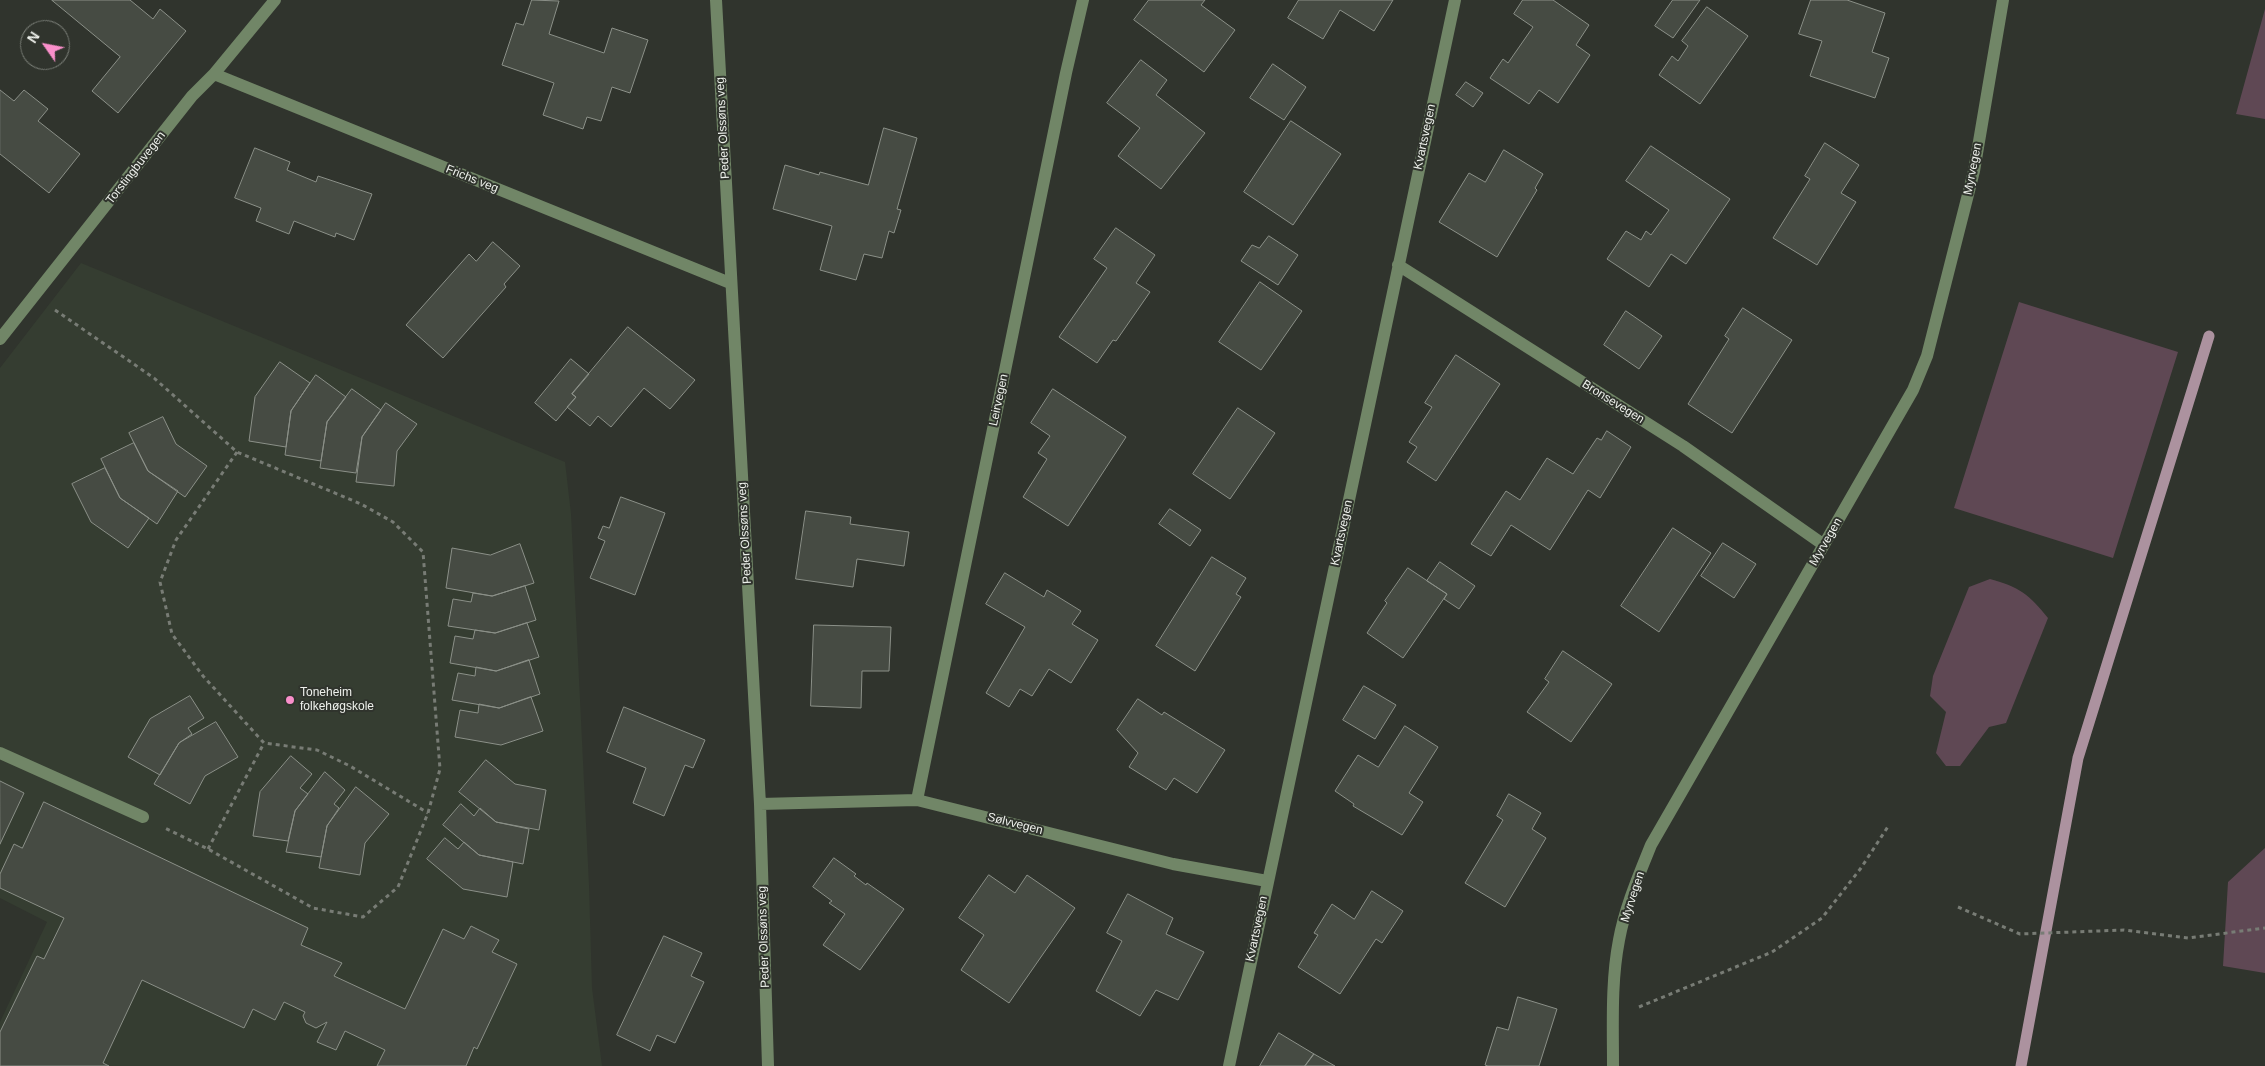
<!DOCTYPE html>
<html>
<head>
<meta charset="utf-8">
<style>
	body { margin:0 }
	#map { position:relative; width:2265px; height:1066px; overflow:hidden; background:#30342d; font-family:Helvetica,sans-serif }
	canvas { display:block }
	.north { position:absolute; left:20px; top:20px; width:50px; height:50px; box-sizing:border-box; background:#30342d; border:1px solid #7c8079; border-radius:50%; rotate:303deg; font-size:14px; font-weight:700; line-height:20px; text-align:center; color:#eef1ec }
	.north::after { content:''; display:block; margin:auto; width:18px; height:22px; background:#f98fca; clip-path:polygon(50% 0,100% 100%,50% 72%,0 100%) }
</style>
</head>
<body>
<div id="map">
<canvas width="2265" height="1066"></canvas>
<div class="north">N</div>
</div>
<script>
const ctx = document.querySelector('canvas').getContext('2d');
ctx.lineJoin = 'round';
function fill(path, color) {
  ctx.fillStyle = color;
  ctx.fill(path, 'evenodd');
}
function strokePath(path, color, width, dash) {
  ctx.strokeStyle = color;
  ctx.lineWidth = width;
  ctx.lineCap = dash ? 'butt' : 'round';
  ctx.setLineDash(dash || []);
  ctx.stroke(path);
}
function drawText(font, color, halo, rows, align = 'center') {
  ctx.font = font + ' Helvetica,sans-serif';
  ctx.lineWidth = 4;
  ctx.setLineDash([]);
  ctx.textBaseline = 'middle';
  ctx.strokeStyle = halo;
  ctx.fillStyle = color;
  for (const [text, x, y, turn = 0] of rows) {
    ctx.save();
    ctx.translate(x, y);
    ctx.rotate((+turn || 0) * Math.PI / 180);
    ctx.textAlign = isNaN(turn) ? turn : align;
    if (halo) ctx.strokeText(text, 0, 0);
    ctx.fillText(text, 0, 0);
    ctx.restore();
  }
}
fill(new Path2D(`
	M81 263 565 462 571 514 589 885 592 988 602 1066H0V1022L47 922 0 898V368Z`), '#353d31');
fill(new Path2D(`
	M2265 9V119L2236 114Z
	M2019 302 2178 352 2113 558 1954 508Z
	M1990 579C2019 587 2029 594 2048 618L2006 723 1989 727 1960 766H1946L1936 753 1946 712 1930 696 1933 676 1969 587Z
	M2265 848V973L2223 966 2228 882Z`), '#5f4854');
strokePath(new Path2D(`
	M2021 1066 2078 758 2209 336`), '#ac929f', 11);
const building = new Path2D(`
	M52 0H130L153 19 160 9 186 31 118 113 92 91 120 57Z
	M532 0 559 1 549 34 604 53 612 28 648 40 630 93 612 87 601 121 587 117 583 129 543 115 554 83 502 65 516 23 523 25Z
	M1149 0H1205L1201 5 1235 30 1204 72 1134 20Z
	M1299 0H1393L1374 31 1340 10 1323 39 1288 18Z
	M1523 0H1553L1589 25 1576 45 1590 55 1558 103 1539 90 1529 104 1490 78 1503 59 1508 63 1533 27 1514 14Z
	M1673 0H1700L1673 38 1655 26Z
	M1811 0H1847L1885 13 1872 52 1889 58 1875 98 1810 76 1822 41 1799 34Z
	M1707 7 1748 36 1700 104 1659 75 1672 56 1678 61 1688 46 1682 41Z
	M1141 60 1167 80 1156 95 1205 133 1161 189 1118 156 1140 128 1107 103Z
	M1273 64 1306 87 1284 120 1250 98Z
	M1466 82 1483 93 1473 107 1456 95Z
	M0 90 14 101 24 90 48 109 38 121 80 154 49 193 0 154Z
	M1291 121 1341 154 1293 225 1244 192Z
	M884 128 917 138 897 209 901 210 894 233 889 231 882 258 864 254 856 280 820 270 832 226 773 209 785 165 819 175 820 172 868 185Z
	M1825 143 1859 165 1841 193 1856 202 1817 265 1773 238 1810 179 1805 176Z
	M1651 146 1730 199 1686 264 1671 254 1649 287 1607 259 1626 231 1641 240 1646 231 1651 235 1669 210 1626 181Z
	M255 148 290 162 287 170 316 182 318 176 372 194 354 240 336 233 335 237 294 221 289 234 256 221 261 208 235 198Z
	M1504 150 1543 174 1535 188 1537 190 1497 257 1439 222 1469 173 1485 182Z
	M1116 228 1155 255 1136 283 1150 292 1116 341 1113 340 1097 363 1059 337 1107 268 1094 259Z
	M1269 236 1298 255 1278 285 1241 261 1252 245 1259 248Z
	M493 242 520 266 504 284 506 287 443 358 406 325 469 254 476 261Z
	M1260 282 1302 311 1261 370 1219 342Z
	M1743 308 1792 340 1732 433 1688 404 1729 339 1725 336Z
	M1626 311 1662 336 1639 369 1604 345Z
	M628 327 695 380 670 409 644 388 611 427 598 416 590 426 567 407 576 397 572 394Z
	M1456 355 1500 384 1436 481 1407 462 1417 447 1409 442 1432 407 1425 403Z
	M571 359 589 374 572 394 576 397 556 421 535 403Z
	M280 362 310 383 291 411 286 447 249 441 255 397Z
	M316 375 346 397 327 422 321 461 285 455 291 411Z
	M352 389 381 410 362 437 356 473 320 468 327 422Z
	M1053 389 1126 437 1068 526 1023 497 1047 459 1038 453 1050 436 1031 423Z
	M386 403 417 424 397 451 394 486 356 482 362 437Z
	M1238 408 1275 433 1230 499 1193 474Z
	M163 417 176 444 207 466 185 497 148 471 129 433Z
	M1607 431 1631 447 1600 498 1588 490 1550 550 1511 525 1491 556 1471 544 1506 491 1520 500 1547 458 1573 474 1597 438 1601 440Z
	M134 443 148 471 178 491 157 524 120 498 101 459Z
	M105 468 120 498 149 518 128 548 91 522 72 484Z
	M621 497 665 513 635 595 590 578 605 541 598 538 603 526 609 528Z
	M1170 509 1201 530 1190 546 1159 524Z
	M806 511 851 517 850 524 909 532 904 566 857 559 853 587 796 579Z
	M1673 528 1711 553 1659 632 1621 606Z
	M1723 543 1756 564 1734 598 1701 576Z
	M520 544 534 583 492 596 446 588 452 548 490 555Z
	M1212 557 1246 578 1236 594 1241 597 1195 671 1156 646Z
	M1440 562 1475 586 1459 609 1444 599 1447 594 1427 581Z
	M1408 568 1447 594 1403 658 1367 633 1387 603 1385 601Z
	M1005 573 1044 597 1047 590 1081 611 1072 624 1098 640 1071 683 1049 669 1032 696 1020 689 1009 707 986 693 1025 627 986 604Z
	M525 586 536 620 495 633 448 626 453 599 471 602 473 593 492 596Z
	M527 623 539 657 496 671 450 663 455 636 473 639 475 630 495 633Z
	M814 625 891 627 889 671H862L861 708 811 706Z
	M1563 651 1612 684 1571 742 1527 712 1549 682 1545 679Z
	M529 660 540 694 499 708 452 700 458 673 475 676 476 667 496 671Z
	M1364 686 1396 705 1375 739 1343 720Z
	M190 696 204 718 188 728 192 734 179 743 160 775 128 757 150 719Z
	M531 697 543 731 501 745 455 737 460 710 478 713 479 704 499 708Z
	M1138 699 1162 715 1164 712 1225 750 1197 793 1174 778 1166 790 1129 767 1138 753 1117 730Z
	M624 707 705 740 693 768 685 765 664 816 633 803 646 768 607 752Z
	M216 722 238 757 205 776 190 804 154 784 179 743Z
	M1405 726 1438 747 1409 793 1423 802 1402 835 1353 806 1354 804 1335 791 1358 755 1378 767Z
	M291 756 312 774 300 788 308 794 295 811 288 841 253 836 260 792Z
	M486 760 515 784 546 790 539 830 496 822 459 792Z
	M325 772 345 790 334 804 339 808 327 826 321 857 286 852 295 811Z
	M0 781 24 793 0 844Z
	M356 787 389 814 365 843 360 875 319 868 327 826Z
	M1509 794 1541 813 1532 829 1546 838 1505 907 1465 883 1503 820 1497 816Z
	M44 802 308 928 301 945 342 963 334 976 405 1009 443 929 464 939 471 926 499 940 492 952 517 964 477 1049 474 1047 466 1066H377L385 1050 345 1031 336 1050 317 1042 327 1022 316 1028 306 1023 303 1016 305 1012 284 1002 275 1020 253 1009 244 1028 142 980 103 1063 109 1066H0V1032L37 956 44 959 64 918 0 888V874L14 844 22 848Z
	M461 804 474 816 480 808 496 822 529 829 523 864 479 855 443 825Z
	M445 838 458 849 464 842 479 855 513 862 507 897 463 889 427 859Z
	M834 858 856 874 854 876 866 885 867 883 904 909 860 970 823 945 845 914 829 903 832 901 813 887Z
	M989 875 1015 893 1027 875 1075 908 1009 1003 961 970 984 935 959 918Z
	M1372 891 1403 911 1382 943 1376 939 1340 994 1298 967 1318 935 1314 933 1332 904 1354 919Z
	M1128 894 1173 918 1166 934 1204 952 1178 1000 1156 990 1140 1016 1096 991 1122 941 1107 933Z
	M664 936 702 953 691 976 704 982 675 1043 657 1035 650 1051 617 1035Z
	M1518 997 1557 1009 1539 1066H1488L1485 1065 1497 1027 1508 1030Z
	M1279 1033 1314 1054 1305 1066H1260Z
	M1314 1054 1335 1066H1305Z`);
fill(building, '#464b43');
strokePath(building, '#8b9088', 1);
strokePath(new Path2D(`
	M55 310 154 378 237 452 361 504 393 522 423 552 440 769 428 813 398 887 363 917 313 908 208 849 165 828
	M237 452 176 540 160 582 172 634 203 676 264 743 317 750 350 766 428 813
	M208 849 264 743
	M1958 907 2020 934 2124 930 2188 938 2265 928
	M1639 1007 1772 952 1822 918 1861 868 1889 825`), '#787c75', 3, [4, 4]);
strokePath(new Path2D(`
	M716 0 760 804 768 1066
	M214 74 730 283
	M1398 265 1683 446 1824 545
	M0 339 192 96 214 74 275 0
	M0 753 143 817
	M917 800 1066 73 1083 0
	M760 804 917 800 1173 864 1267 881
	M1229 1066 1455 0
	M1613 1066C1613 1024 1611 981 1619 940 1625 907 1639 875 1651 845L1913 390 1927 356 1974 171 2003 0`), '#718667', 12);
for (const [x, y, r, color] of [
	[290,700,5,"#f98fca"]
]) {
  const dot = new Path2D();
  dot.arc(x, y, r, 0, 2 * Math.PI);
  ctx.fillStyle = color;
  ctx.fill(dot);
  strokePath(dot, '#30342d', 2);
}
drawText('12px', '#eef1ec', '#30342d', [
	["Peder Olssøns veg",723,128,-93],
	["Kvartsvegen",1425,137,-78],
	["Torstingbuvegen",136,168,-52],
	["Myrvegen",1973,169,-79],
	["Frichs veg",472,179,22],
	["Leirvegen",999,400,-78],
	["Bronsevegen",1613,402,32],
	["Peder Olssøns veg",745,533,-93],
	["Kvartsvegen",1342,533,-78],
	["Myrvegen",1826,542,-60],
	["Sølvvegen",1015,824,14],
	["Myrvegen",1633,897,-72],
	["Kvartsvegen",1257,929,-78],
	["Peder Olssøns veg",764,937,-92]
]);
drawText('12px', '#eef1ec', '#30342d', [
	["Toneheim",300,693],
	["folkehøgskole",300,707]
], 'left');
</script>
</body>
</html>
